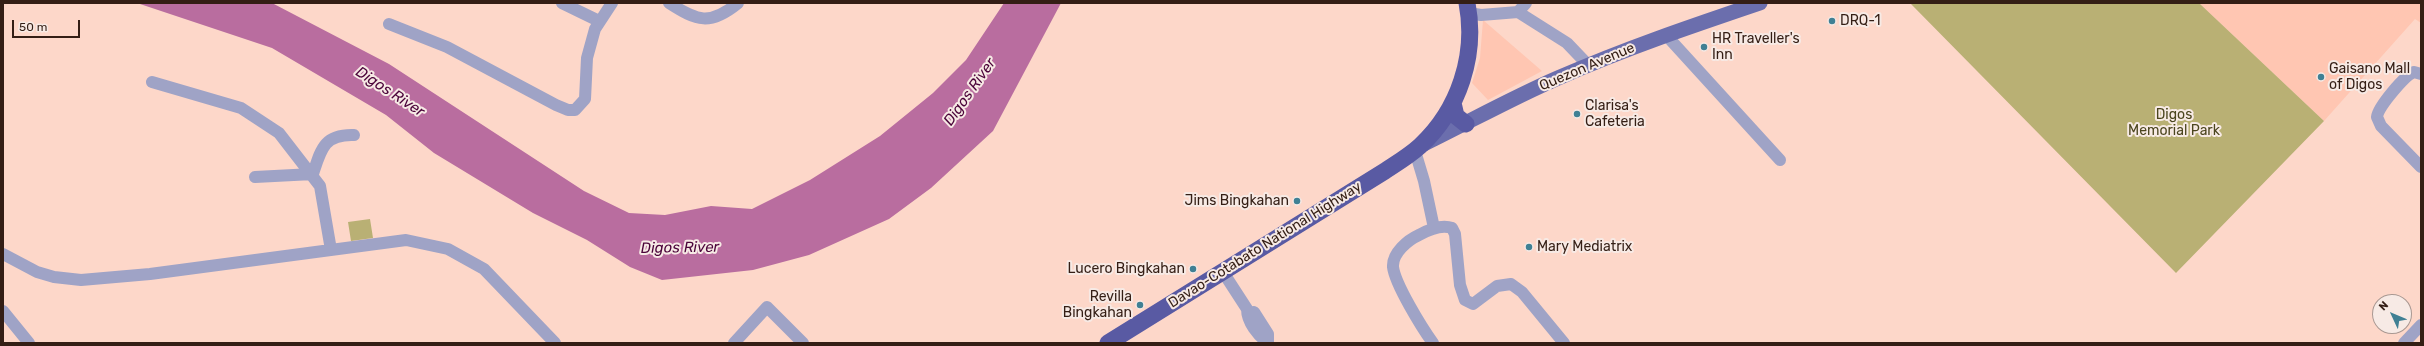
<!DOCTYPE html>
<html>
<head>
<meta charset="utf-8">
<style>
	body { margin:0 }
	#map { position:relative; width:2424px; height:346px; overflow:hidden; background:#fdd7c9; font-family:Rubik,sans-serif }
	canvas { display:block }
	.frame { position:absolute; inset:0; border:4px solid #341e15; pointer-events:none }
	.north { position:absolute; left:2372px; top:294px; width:40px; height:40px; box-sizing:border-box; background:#f7eae5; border:1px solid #a99892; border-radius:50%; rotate:314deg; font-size:11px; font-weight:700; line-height:16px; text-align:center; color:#341e15 }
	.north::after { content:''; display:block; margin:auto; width:14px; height:18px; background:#408094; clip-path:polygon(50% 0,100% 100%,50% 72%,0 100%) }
	.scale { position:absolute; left:12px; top:20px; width:68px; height:18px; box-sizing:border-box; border:2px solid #341e15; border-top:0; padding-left:5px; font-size:12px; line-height:14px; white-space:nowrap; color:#341e15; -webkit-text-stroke:3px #f7eae5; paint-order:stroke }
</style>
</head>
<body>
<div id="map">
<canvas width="2424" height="346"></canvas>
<div class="frame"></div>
<div class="north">N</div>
<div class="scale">50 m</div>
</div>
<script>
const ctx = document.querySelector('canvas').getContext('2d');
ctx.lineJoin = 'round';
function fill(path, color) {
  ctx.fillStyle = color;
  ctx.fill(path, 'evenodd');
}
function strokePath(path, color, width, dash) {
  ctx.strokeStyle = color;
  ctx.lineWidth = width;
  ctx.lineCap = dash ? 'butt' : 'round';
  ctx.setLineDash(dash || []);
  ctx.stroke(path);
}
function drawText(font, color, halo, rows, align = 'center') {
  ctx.font = font + ' Rubik,sans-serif';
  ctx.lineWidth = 4;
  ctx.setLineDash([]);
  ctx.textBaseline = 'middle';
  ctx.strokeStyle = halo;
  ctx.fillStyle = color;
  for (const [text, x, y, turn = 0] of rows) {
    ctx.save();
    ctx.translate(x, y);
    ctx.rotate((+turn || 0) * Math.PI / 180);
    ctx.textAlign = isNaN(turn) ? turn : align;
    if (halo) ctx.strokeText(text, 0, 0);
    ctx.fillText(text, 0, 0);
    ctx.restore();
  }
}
fill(new Path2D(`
	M2199 3H2421V23L2415 19 2324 121Z
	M1483 20 1542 71 1488 100 1472 83 1480 58Z`), '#ffc6b2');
fill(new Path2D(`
	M1910 3H2199L2324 121 2176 273Z
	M370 219 373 238 351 241 348 222Z`), '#b9b074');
fill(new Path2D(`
	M137 3H272L389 64 584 191 629 213 665 215 711 206 752 209 810 180 880 136 933 93 966 60 1004 3H1061L993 131 931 188 889 219 809 255 753 270 662 280 630 267 587 240 533 213 434 153 386 115 272 48Z`), '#b96d9f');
strokePath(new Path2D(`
	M562 3 599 21
	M669 3C697 21 710 26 738 3
	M1518 12 1567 43 1588 65
	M1469 13 1481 15 1518 12 1526 3
	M389 24 447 47 556 105 568 110H575L585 99 587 58 595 29 612 3
	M1666 35 1780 160
	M2421 74 2414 72C2405 75 2378 107 2377 117L2381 126 2421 167
	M152 82 241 108 279 133 320 186 331 250
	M1415 151 1424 181 1434 228
	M313 174C321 149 324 134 354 135
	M255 177 313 174
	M3 254 37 272 54 277 81 280 150 274 406 240 448 249 484 269 555 343
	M1223 272 1247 309C1247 322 1258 336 1268 343
	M3 311 29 343
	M1254 312 1268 334V343
	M734 343 767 307 803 343
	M1433 343C1422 328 1395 284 1393 267 1392 253 1408 240 1419 235 1428 230 1441 224 1452 228L1455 234 1460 285 1465 300 1473 304 1497 286 1511 284 1522 292 1564 343
	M2404 343 2421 325`), '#9fa3c6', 12);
strokePath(new Path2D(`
	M1424 144C1469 122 1512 98 1558 78 1624 49 1692 26 1760 3`), '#6b6ead', 15);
strokePath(new Path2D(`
	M1453 103 1456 116 1466 124
	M1108 343 1385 171C1397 163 1409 156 1420 146 1459 110 1477 55 1467 3`), '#595aa3', 17);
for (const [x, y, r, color] of [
	[1832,21,4,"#408094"],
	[1704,47,4,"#408094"],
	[2321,77,4,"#408094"],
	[1577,114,4,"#408094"],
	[1297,201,4,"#408094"],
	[1529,247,4,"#408094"],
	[1193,269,4,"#408094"],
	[1140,305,4,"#408094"]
]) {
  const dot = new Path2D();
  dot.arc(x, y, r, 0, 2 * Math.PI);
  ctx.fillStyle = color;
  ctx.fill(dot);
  strokePath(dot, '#f7eae5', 1.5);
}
drawText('14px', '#341e15', '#f7eae5', [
	["DRQ-1",1840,21],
	["HR Traveller's",1712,39],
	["Inn",1712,55],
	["Gaisano Mall",2329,69],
	["of Digos",2329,85],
	["Clarisa's",1585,106],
	["Cafeteria",1585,122],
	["Jims Bingkahan",1289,201,"right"],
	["Mary Mediatrix",1537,247],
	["Lucero Bingkahan",1185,269,"right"],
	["Revilla",1132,297,"right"],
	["Bingkahan",1132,313,"right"]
], 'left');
drawText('14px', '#341e15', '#f7eae5', [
	["Quezon Avenue",1587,67,-23],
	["Davao-Cotabato National Highway",1265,245,-32]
]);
drawText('14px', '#4b451e', '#f7eae5', [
	["Digos",2174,115],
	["Memorial Park",2174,131]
]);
drawText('italic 15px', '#4b043a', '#f7eae5', [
	["Digos River",390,92,33],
	["Digos River",970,92,-55],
	["Digos River",680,248,-1]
]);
</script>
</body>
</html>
